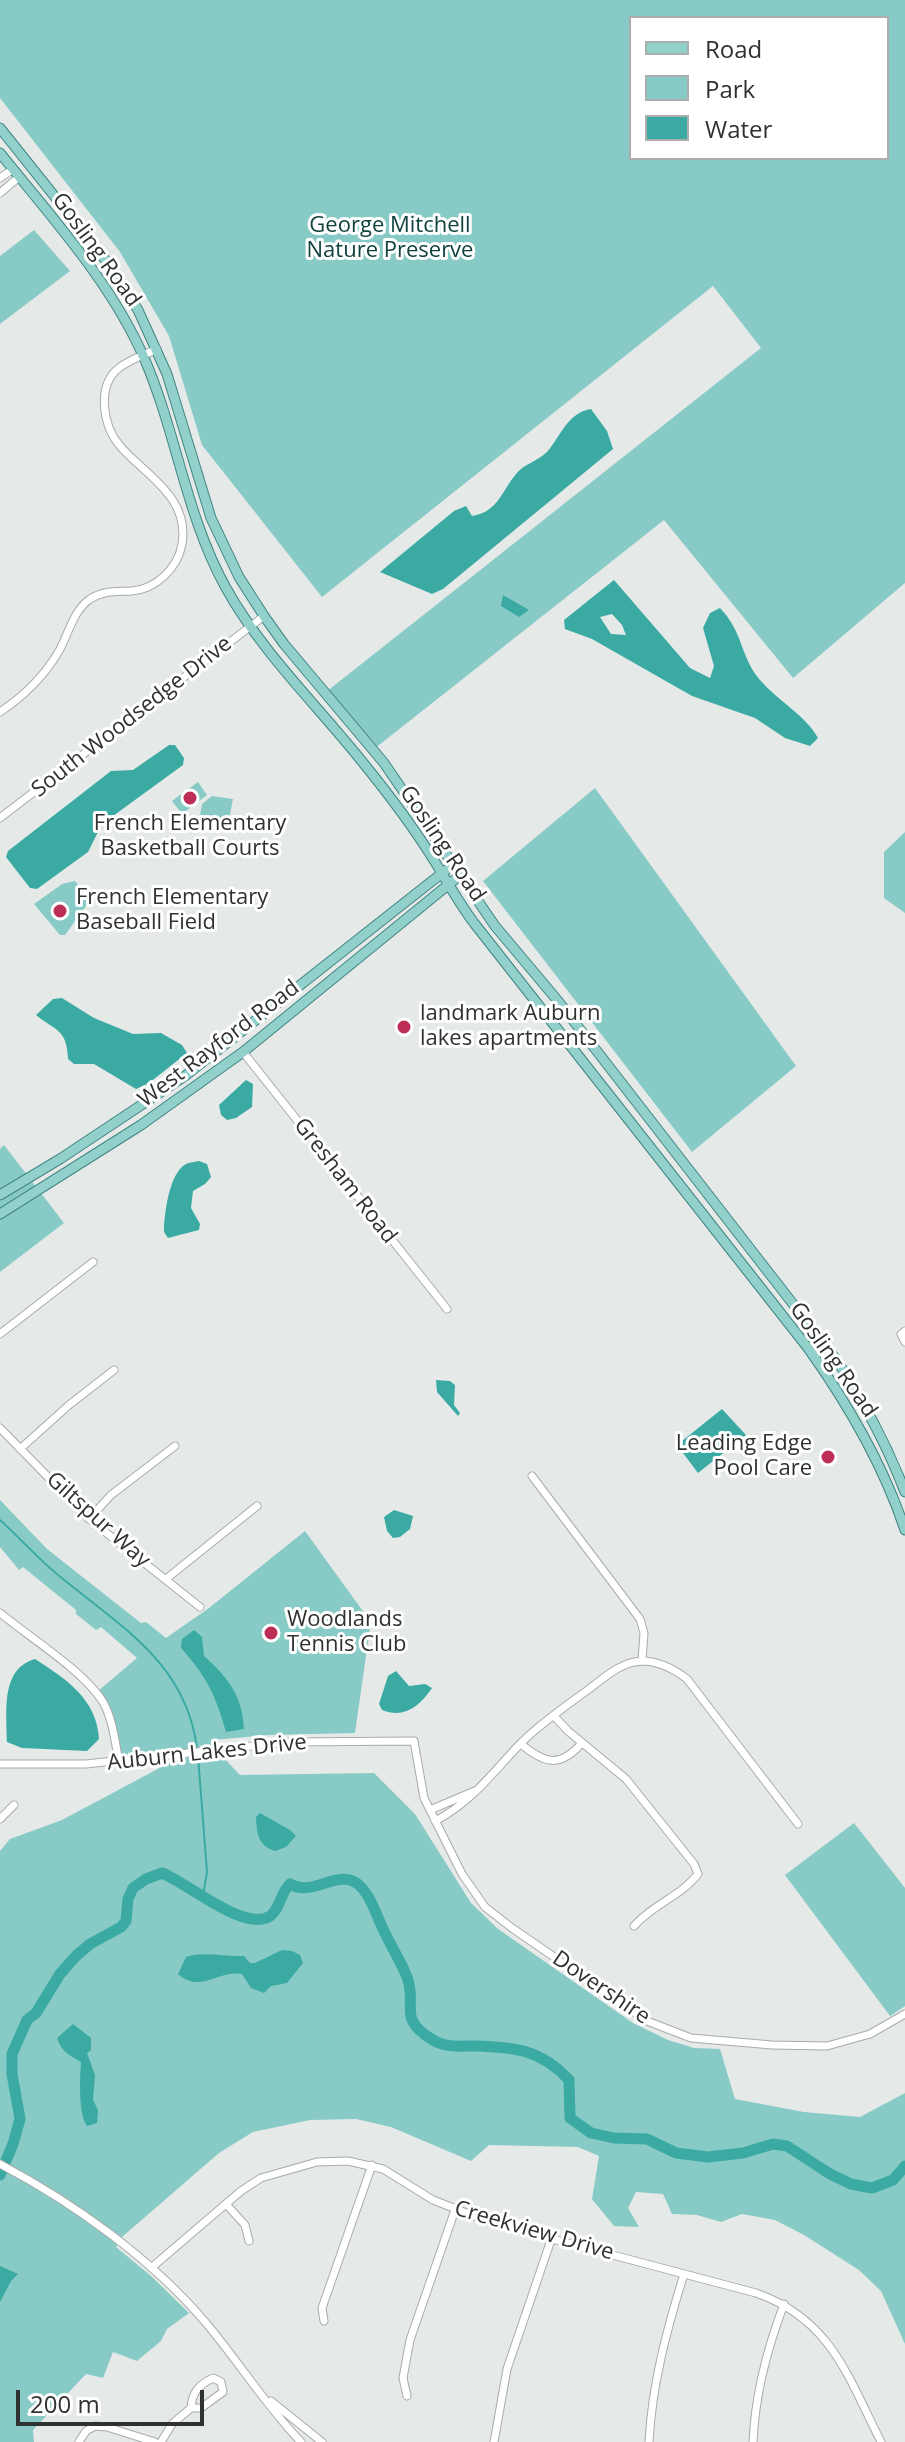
<!DOCTYPE html>
<html>
<head>
<meta charset="utf-8">
<style>
	body { margin:0 }
	#map { position:relative; width:905px; height:2442px; overflow:hidden; background:#e5eae9; font-family:"Open Sans",sans-serif }
	canvas { display:block }
	.legend { position:absolute; left:629px; top:16px; width:260px; height:144px; box-sizing:border-box; background:#fff; border:2px solid #acadad; margin:0; padding:10px 14px; list-style:none; font-size:24px; color:#303231 }
	.legend li { display:flex; align-items:center; gap:16px; height:40px }
	.legend b { width:40px; border:2px solid #acadad }
	.scale { position:absolute; left:16px; top:2390px; width:188px; height:36px; box-sizing:border-box; border:4px solid #303231; border-top:0; padding-left:10px; font-size:24px; line-height:28px; white-space:nowrap; color:#303231; -webkit-text-stroke:6px #fff; paint-order:stroke }
</style>
</head>
<body>
<div id="map">
<canvas width="905" height="2442"></canvas>
<ul class="legend">
<li><b style="height:10px;background:#92d0cc"></b>Road</li>
<li><b style="height:22px;background:#88cac5"></b>Park</li>
<li><b style="height:22px;background:#3aaaa3"></b>Water</li>
</ul>
<div class="scale">200 m</div>
</div>
<script>
const ctx = document.querySelector('canvas').getContext('2d');
ctx.lineJoin = 'round';
function fill(path, color) {
  ctx.fillStyle = color;
  ctx.fill(path, 'evenodd');
}
function strokePath(path, color, width, dash) {
  ctx.strokeStyle = color;
  ctx.lineWidth = width;
  ctx.lineCap = dash ? 'butt' : 'round';
  ctx.setLineDash(dash || []);
  ctx.stroke(path);
}
function drawText(font, color, halo, rows, align = 'center') {
  ctx.font = font + ' "Open Sans",sans-serif';
  ctx.lineWidth = 6;
  ctx.setLineDash([]);
  ctx.textBaseline = 'middle';
  ctx.strokeStyle = halo;
  ctx.fillStyle = color;
  for (const [text, x, y, turn = 0] of rows) {
    ctx.save();
    ctx.translate(x, y);
    ctx.rotate((+turn || 0) * Math.PI / 180);
    ctx.textAlign = isNaN(turn) ? turn : align;
    if (halo) ctx.strokeText(text, 0, 0);
    ctx.fillText(text, 0, 0);
    ctx.restore();
  }
}
fill(new Path2D(`
	M0 0H905V583L793 678 664 520 374 749 326 692 761 348 713 286 322 597 202 445 169 336 120 252 0 98ZM631 18H887V158H631Z
	M34 230 70 271 0 324V256Z
	M198 782 207 795 182 814 172 801Z
	M595 788 796 1066 692 1152 483 881Z
	M212 796 233 799 229 820 200 816 202 804Z
	M905 832V913L884 898V852Z
	M75 881 91 899 65 935H60L34 904 62 884Z
	M4 1145 64 1223 0 1272V1149Z
	M0 1500 47 1549 141 1623 146 1622 166 1638 209 1608 305 1531 365 1614 370 1628 355 1733 268 1735 213 1740V1745L128 1757 122 1754 113 1719 98 1691 137 1658 101 1627 96 1630 76 1614V1610L23 1567 19 1570 0 1547Z
	M220 1754 240 1775 374 1773 415 1814 471 1903 498 1929 633 2023 668 2040 694 2048 720 2049 735 2099 804 2112 860 2117 905 2093V2344L881 2291 859 2270 804 2235 775 2220 742 2214 721 2222 697 2215 672 2214 663 2194 636 2192 628 2208 639 2227 614 2226 592 2199 599 2156 578 2147 489 2145 471 2161 391 2127 356 2119 310 2120 253 2132 219 2153 122 2237 116 2247 151 2276 189 2313 167 2329 161 2341 137 2361 113 2352 103 2378 86 2374 33 2430 34 2442H0V1851L10 1839 62 1820 167 1764 188 1757Z
	M854 1823 905 1888V2006L890 2016 785 1875Z`), '#88cac5');
fill(new Path2D(`
	M591 409 607 431 613 449 443 589 432 594 380 572 454 511 466 506 472 516C498 512 501 492 516 474 524 464 538 461 547 452 561 436 567 413 591 409Z
	M614 580 690 668 710 678 714 666 703 628 710 613 720 608C742 631 740 652 756 675 773 698 806 715 818 738L810 746 785 738 755 718 692 696 592 639 565 629 564 620ZM612 614 622 625 626 635 611 634 600 617Z
	M503 595 529 610 519 617 501 606Z
	M169 745H175L184 758 183 765 102 824 88 852 37 889 30 888 6 857 8 851 111 771 133 770Z
	M62 998 94 1018 133 1034 161 1033 182 1045 187 1053 149 1083 136 1089 94 1064H74L68 1059C67 1028 55 1031 36 1015L53 999Z
	M246 1080 253 1084 252 1107 236 1118 227 1120 221 1115 219 1105Z
	M199 1161 207 1164 211 1177 205 1184 193 1191 191 1208 200 1224 199 1230 168 1238 164 1232C164 1215 169 1173 186 1164 190 1162 195 1162 199 1161Z
	M436 1380 450 1381 455 1385 454 1405 460 1413 458 1416 437 1392Z
	M722 1409 746 1435 698 1473 677 1445Z
	M394 1510 413 1516 410 1529 400 1537 393 1538 387 1531 384 1517Z
	M194 1630 202 1637 204 1656C229 1679 242 1695 244 1729L226 1732C216 1696 207 1677 181 1648L182 1639Z
	M35 1659C66 1679 97 1699 99 1739L87 1751 22 1748 7 1742C7 1712 0 1669 35 1659Z
	M396 1671 409 1686 425 1684 432 1688C420 1706 404 1719 382 1710L379 1704 388 1676Z
	M260 1813 290 1830 296 1836 286 1847 275 1851C257 1845 257 1833 256 1817Z
	M282 1950 292 1951 300 1955 303 1963 287 1983 271 1986 264 1993 251 1988 242 1974C217 1970 201 1994 178 1974L186 1957C203 1951 225 1957 244 1956L250 1963H255Z
	M73 2024 91 2038V2050L87 2053 95 2075 93 2100 98 2110 97 2123 87 2126C78 2114 80 2077 81 2062 70 2056 61 2051 57 2038Z
	M0 2266 18 2274 11 2281 0 2302Z`), '#3aaaa3');
strokePath(new Path2D(`
	M0 1520C21 1539 41 1562 63 1579 123 1628 187 1665 197 1749
	M198 1756 207 1872 203 1895`), '#3aaaa3', 2);
strokePath(new Path2D(`
	M0 2175 13 2144 20 2119 12 2074V2054L27 2020 36 2013 60 1974 76 1956 90 1944 121 1927 126 1921 128 1899 133 1888 146 1879 162 1873C188 1883 245 1933 270 1916 281 1908 280 1893 290 1884 313 1898 339 1867 359 1885 372 1897 377 1918 385 1933 392 1948 401 1962 407 1977 418 2006 396 2018 433 2040 446 2048 460 2046 475 2046 513 2047 541 2049 569 2080L570 2118 591 2133 614 2138 647 2139 676 2153 708 2157 743 2153 773 2144 787 2146 830 2174 851 2184 872 2188 893 2180 905 2166`), '#3aaaa3', 11);
const minor = new Path2D(`
	M0 178 13 169
	M0 193 19 177
	M0 712C24 696 45 675 59 651 69 633 73 611 90 599 104 590 117 592 132 591 156 589 178 568 182 544 190 497 146 476 120 446 103 426 96 386 119 368 130 359 145 355 157 349
	M0 818 264 616
	M243 1052 447 1309
	M905 1331 901 1334 905 1342
	M0 1334 93 1262
	M0 1428 89 1519 200 1607
	M20 1449 69 1405 114 1370
	M532 1476 640 1619 644 1633 642 1661
	M89 1519 111 1495 175 1446
	M166 1579 257 1506
	M0 1613C29 1637 84 1671 103 1702 113 1720 115 1742 119 1762
	M554 1716 568 1731 626 1779 694 1864 698 1874C681 1896 652 1905 634 1926
	M521 1744C545 1764 560 1768 582 1743
	M0 1764H86L290 1742 414 1741 424 1798 462 1874 485 1907 512 1928 647 2021 691 2038 772 2045 827 2046 870 2034 905 2014
	M430 1810 475 1791
	M0 1819 14 1805
	M435 1821C472 1802 493 1772 521 1743 541 1723 566 1706 589 1689 605 1677 621 1662 642 1661 659 1661 674 1669 687 1679L798 1824
	M0 2164C74 2203 152 2259 206 2323 239 2362 266 2406 301 2442
	M226 2204 245 2225 249 2241
	M151 2268 241 2191 261 2178 317 2162 348 2161 383 2169 433 2200 492 2223 756 2293C831 2319 848 2377 881 2442
	M324 2321 322 2308 372 2165
	M407 2396 403 2378 410 2340 455 2210
	M271 2401 322 2442
	M79 2442 86 2431 95 2426 107 2427 155 2442
	M161 2442 172 2424 191 2408H201L223 2392 221 2382 213 2378C198 2385 192 2393 191 2408
	M494 2442 507 2369 552 2237
	M649 2442C652 2384 667 2329 684 2274
	M753 2442C755 2394 767 2349 784 2304`);
const major = new Path2D(`
	M0 128 111 267 138 310 167 374 211 518 239 577 264 616 284 644 384 763 495 926 558 1001 838 1362C865 1404 887 1445 905 1492
	M0 153C52 218 112 283 145 360 177 435 186 516 226 588 261 651 315 703 360 759 387 792 413 826 435 862 448 883 459 903 474 923L808 1348C848 1404 883 1464 905 1530
	M0 1195 60 1159 185 1076 446 870
	M0 1214 141 1125 243 1052 459 876`);
strokePath(minor, '#a7abaa', 9);
strokePath(major, '#408480', 11);
strokePath(minor, '#fff', 7);
strokePath(major, '#92d0cc', 9);
for (const [x, y, r, color] of [
	[190,798,8,"#bd2e56"],
	[60,911,8,"#bd2e56"],
	[404,1027,8,"#bd2e56"],
	[828,1457,8,"#bd2e56"],
	[271,1633,8,"#bd2e56"]
]) {
  const dot = new Path2D();
  dot.arc(x, y, r, 0, 2 * Math.PI);
  ctx.fillStyle = color;
  ctx.fill(dot);
  strokePath(dot, '#fff', 3);
}
drawText('22px', '#114340', '#fff', [
	["George Mitchell",390,226],
	["Nature Preserve",390,251]
]);
drawText('22px', '#303231', '#fff', [
	["Gosling Road",96,250,54],
	["South Woodsedge Drive",132,717,-38],
	["Gosling Road",442,844,56],
	["West Rayford Road",219,1044,-37],
	["Gresham Road",345,1181,52],
	["Gosling Road",833,1360,55],
	["Giltspur Way",98,1520,42],
	["Auburn Lakes Drive",207,1753,-6],
	["Dovershire",601,1988,34],
	["Creekview Drive",534,2231,16]
]);
drawText('22px', '#303231', '#fff', [
	["French Elementary",190,824,"center"],
	["Basketball Courts",190,849,"center"],
	["French Elementary",76,898],
	["Baseball Field",76,923],
	["landmark Auburn",420,1014],
	["lakes apartments",420,1039],
	["Leading Edge",812,1444,"right"],
	["Pool Care",812,1469,"right"],
	["Woodlands",287,1620],
	["Tennis Club",287,1645]
], 'left');
</script>
</body>
</html>
